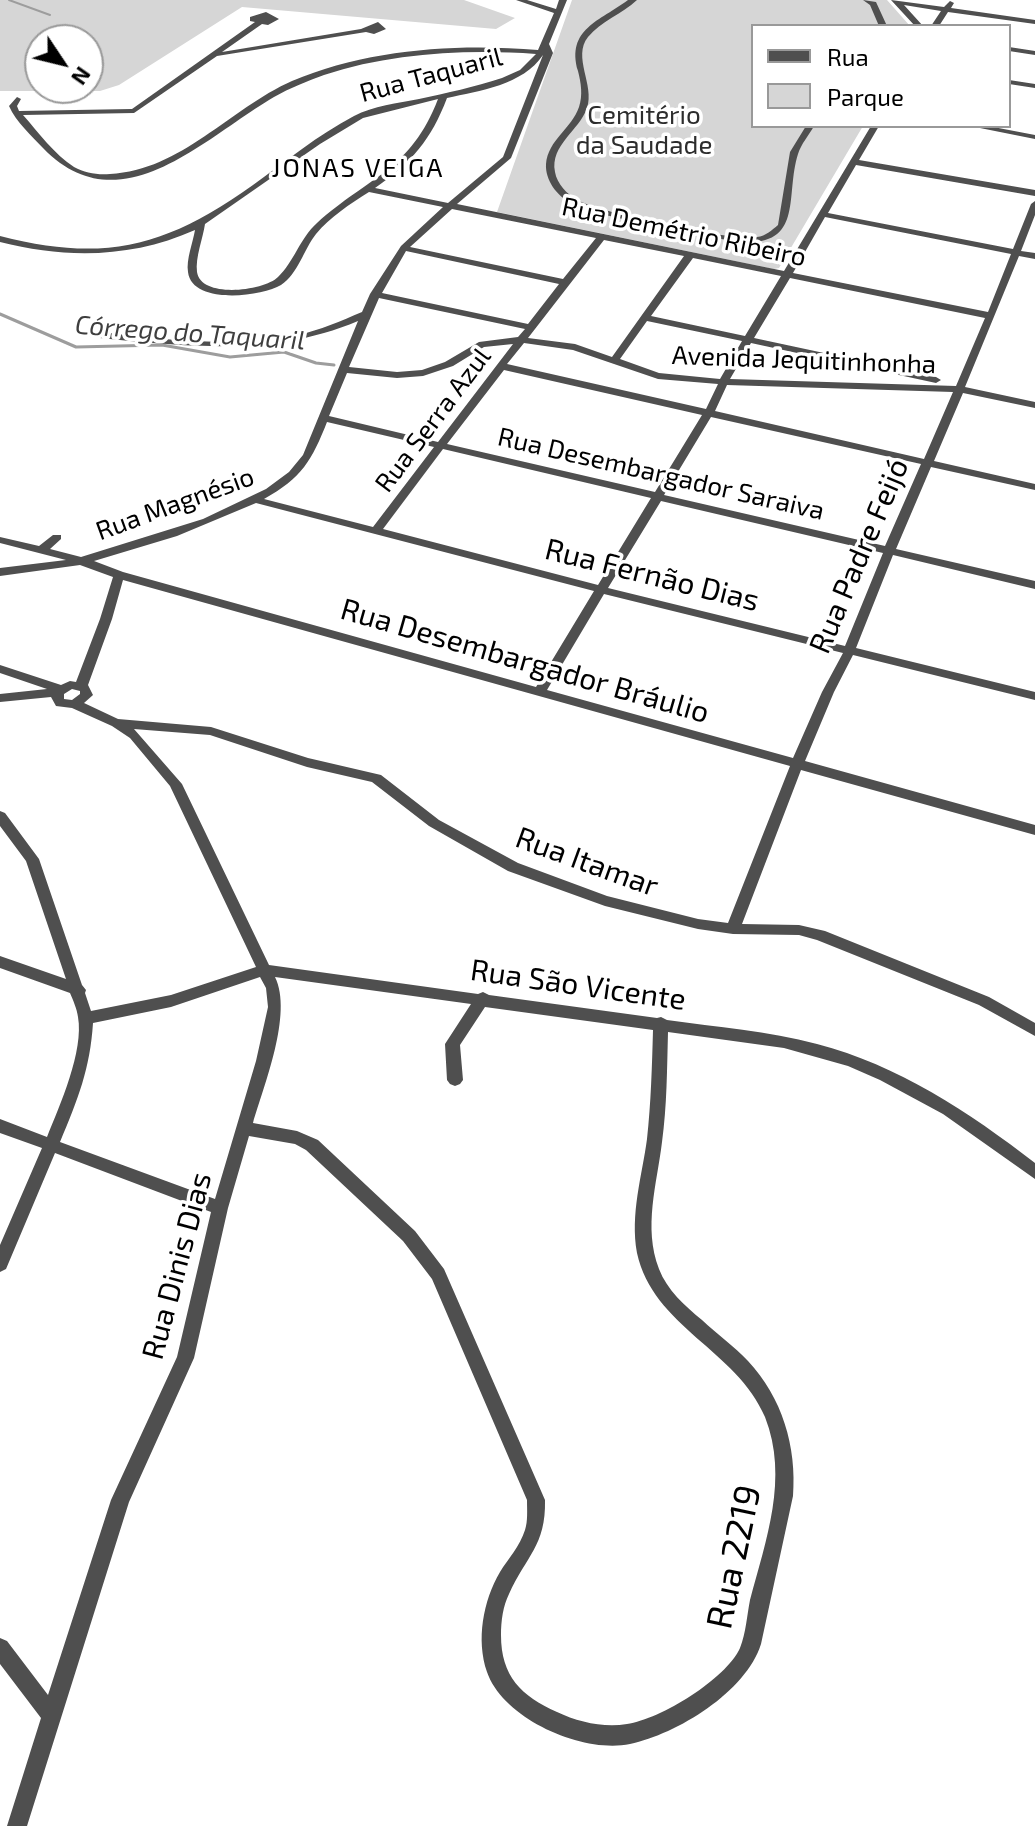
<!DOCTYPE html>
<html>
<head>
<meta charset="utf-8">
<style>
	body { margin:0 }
	#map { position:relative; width:1035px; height:1826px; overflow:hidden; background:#fff; font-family:"Exo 2",sans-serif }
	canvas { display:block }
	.legend { position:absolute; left:751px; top:24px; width:260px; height:104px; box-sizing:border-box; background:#fff; border:2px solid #999; margin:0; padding:10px 14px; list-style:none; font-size:24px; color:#000 }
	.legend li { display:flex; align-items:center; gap:16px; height:40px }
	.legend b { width:40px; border:2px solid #999 }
	.north { position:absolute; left:24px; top:24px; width:80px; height:80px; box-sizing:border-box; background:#fff; border:2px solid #999; border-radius:50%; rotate:125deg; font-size:22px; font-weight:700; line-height:32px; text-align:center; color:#000 }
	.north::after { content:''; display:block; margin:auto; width:28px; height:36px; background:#000; clip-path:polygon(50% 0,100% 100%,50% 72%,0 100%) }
</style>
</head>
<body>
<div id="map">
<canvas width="1035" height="1826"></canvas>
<ul class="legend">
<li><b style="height:10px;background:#4f4f4f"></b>Rua</li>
<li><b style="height:22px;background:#d6d6d6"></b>Parque</li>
</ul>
<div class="north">N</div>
</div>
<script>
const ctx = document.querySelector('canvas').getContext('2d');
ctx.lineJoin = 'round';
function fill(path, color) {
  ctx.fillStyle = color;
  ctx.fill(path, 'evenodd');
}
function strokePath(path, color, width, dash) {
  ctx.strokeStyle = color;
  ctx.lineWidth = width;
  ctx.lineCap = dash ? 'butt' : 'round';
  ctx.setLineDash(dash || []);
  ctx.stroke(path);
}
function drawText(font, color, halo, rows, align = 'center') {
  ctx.font = font + ' "Exo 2",sans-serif';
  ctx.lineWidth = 7;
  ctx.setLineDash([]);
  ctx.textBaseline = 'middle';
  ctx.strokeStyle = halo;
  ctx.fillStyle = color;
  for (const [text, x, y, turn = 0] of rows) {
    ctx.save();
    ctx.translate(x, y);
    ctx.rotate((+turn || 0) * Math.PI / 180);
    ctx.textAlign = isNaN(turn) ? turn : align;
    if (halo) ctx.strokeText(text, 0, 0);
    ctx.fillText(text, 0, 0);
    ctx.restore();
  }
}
fill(new Path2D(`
	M0 0H464L515 18 496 29 242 7 119 85 100 91H0ZM40 40H88V88H40Z
	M572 0H887L910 26H753V126H863L779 268 774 269 497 212Z`), '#d6d6d6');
strokePath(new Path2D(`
	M9 0 50 15`), '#9d9d9d', 2);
strokePath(new Path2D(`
	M0 314 76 347 162 345 230 357 284 352 316 363 334 365`), '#9d9d9d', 3);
fill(new Path2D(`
	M516 0H527L556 9 559 0H567L549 44 553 53 511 158 457 204 784 271 871 126H879L859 160 1035 190V196L856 165 828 213 1013 249 1031 204 1035 201V215L1021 251 1035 253V259L1019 256 965 387 1035 402V408L963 393 934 461 1035 484V490L931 467 896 549 1035 581V589L893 555 856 648 1035 692V700L853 655 834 692 805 761 1035 825V835L801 770 742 924 799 925 825 931 989 997 1035 1023V1036L979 1005 817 940 799 935 733 934 698 929 605 906 508 871 429 826 372 782 307 767 210 735 134 729 182 784 269 965 478 994 483 992 489 995 657 1018 661 1017 667 1020C717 1027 768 1031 817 1044 898 1065 969 1112 1035 1163V1179L943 1114 880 1080 848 1066 784 1048 668 1032C667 1069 667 1106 662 1142 657 1184 643 1227 659 1269 667 1290 685 1306 702 1320 717 1334 734 1346 748 1361 782 1397 797 1447 793 1496L761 1644C746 1692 677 1734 630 1744 583 1754 503 1719 487 1672 476 1640 483 1601 500 1572 508 1559 520 1546 525 1530 528 1521 527 1510 527 1500L432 1279 403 1241 306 1150 295 1144 249 1136 228 1208 194 1358 129 1502 27 1826H7L41 1718 0 1664V1638L7 1641 48 1695 111 1500 177 1357 211 1212 55 1153 6 1269 0 1272V1245L42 1148 0 1133V1119L47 1137C60 1105 84 1051 78 1017 77 1009 73 1000 70 993L0 968V956L66 979 26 861 0 826V811L5 813 39 859 82 985 86 990 85 993 91 1011 171 995 256 967 170 786 130 738 112 726 72 708 56 706 51 697 0 702V694L47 689 0 673V665L61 685 70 681 76 682 100 619 113 577 80 565 0 576V568L66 560 0 543V537L39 546 53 535H61V539L50 549 81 557 203 519 266 489 289 472 303 455 358 321C269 359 174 345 80 336L75 333 80 330C151 337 227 350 298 335 320 330 341 321 362 312L370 294 401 246 443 207 369 192C350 204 330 217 316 234 304 249 298 274 281 285 261 297 192 305 188 272 186 260 193 242 195 230 132 258 67 259 0 242V236C105 263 166 247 253 185 286 161 318 135 354 116 373 106 398 103 419 99 447 93 474 87 502 78L520 70 536 54C466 49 391 53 324 75 307 81 290 88 274 97 205 137 120 228 43 148 32 136 16 122 9 106L17 97 21 99 17 106 19 111 132 109 255 22 250 21V17L266 12 279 19 268 25 262 24 222 52 361 29 378 22 386 29 374 34 366 32 217 56 134 113 23 115C39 133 54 154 74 167 85 173 97 175 110 174 182 170 229 109 292 81 367 49 458 43 538 50L554 13ZM543 55 503 157 448 203 375 188C412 162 431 140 447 98 479 91 523 85 543 55ZM438 99C411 170 368 177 317 223 300 238 294 262 278 277 264 291 201 299 197 272 195 258 203 238 205 224L320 144 363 118ZM452 209 596 238 563 279 410 247ZM825 217 1011 254 988 312 793 273ZM604 240 684 256 612 357 575 344 528 338ZM406 251 559 284 528 324 382 293ZM693 258 781 276 745 336 651 316ZM790 278 985 318 956 386 730 379 751 343 936 383 941 380 936 377 754 338ZM379 298 525 329 518 337 479 342 445 362 422 370 397 372 349 367ZM647 321 742 341 720 379 659 373 620 359ZM524 343 573 350 658 379 718 384 706 409 507 364ZM513 344 438 442 329 416 347 373 397 378 423 376 453 366 484 347ZM504 370 702 415 655 492 447 444ZM727 385 953 392 924 459 715 411ZM711 417 921 464 885 546 664 495ZM327 422 434 447 373 527 264 499C302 478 312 460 327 422ZM443 449 651 498 598 585 383 529ZM661 501 883 553 845 646 608 588ZM256 503 594 591 536 687 123 572 94 561 177 536ZM123 580 790 766 728 923 698 919 607 896 518 863 439 820 381 775 308 758 211 727 118 719 84 703 93 695 88 685 112 619ZM604 594 843 653 822 692 793 758 547 690ZM72 689 80 691V694L72 700 64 699V694ZM260 977 266 988 268 1007 256 1061 215 1199 60 1142C78 1099 90 1069 93 1023L171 1007ZM275 977 471 1004 445 1044 447 1080 450 1084 455 1086 460 1084 463 1080 460 1045 485 1007 653 1030C652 1066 651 1103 647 1139 642 1176 630 1214 637 1253 653 1327 737 1350 765 1417 789 1478 766 1540 750 1600 747 1615 746 1633 740 1648 726 1679 661 1719 627 1724 604 1728 578 1722 557 1712 521 1696 501 1676 501 1635 501 1621 503 1606 509 1594 526 1556 546 1546 545 1500L444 1269 415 1231 318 1140 297 1131 253 1123C264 1085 293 1014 275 977Z
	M628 0H637C622 14 601 21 588 37 572 57 595 85 587 108 579 131 550 145 555 172 557 184 567 194 577 200 605 214 727 241 757 237 766 236 772 230 778 225L790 152 806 126H814C809 135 801 144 798 154 785 195 804 245 743 242 702 237 662 229 623 219 606 215 586 212 571 203 557 196 545 180 546 164 548 140 572 128 579 107 583 95 581 83 578 71 566 29 600 21 628 0Z
	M863 0 876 2 887 26H879L870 5Z
	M891 0 944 7 950 1 954 3 951 8 1035 20V24L948 12 939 26H931L941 11 904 5 923 26H915Z
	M1009 47 1035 51V55L1009 51Z
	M1009 80 1035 84V88L1009 84Z
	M970 126H988L1035 135V139Z`), '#4f4f4f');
drawText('26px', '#000', '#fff', [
	["Rua Taquaril",431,75,-15],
	["Rua Demétrio Ribeiro",684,232,12],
	["Avenida Jequitinhonha",804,360,2],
	["Rua Serra Azul",433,420,-53],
	["Rua Desembargador Saraiva",661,474,13],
	["Rua Magnésio",175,504,-20]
]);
drawText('26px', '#2d2d2d', '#fff', [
	["Cemitério",644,115],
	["da Saudade",644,145]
]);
ctx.letterSpacing = '2px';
drawText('26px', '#000', '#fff', [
	["JONAS VEIGA",358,168]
]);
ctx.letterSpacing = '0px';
drawText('italic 26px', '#3e3e3e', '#fff', [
	["Córrego do Taquaril",190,333,4]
]);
drawText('30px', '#000', '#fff', [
	["Rua Padre Feijó",859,556,-67],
	["Rua Fernão Dias",652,575,14],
	["Rua Desembargador Bráulio",525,661,16],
	["Rua Itamar",587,862,20],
	["Rua São Vicente",578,985,8],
	["Rua Dinis Dias",177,1266,-75]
]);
drawText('36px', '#000', '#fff', [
	["Rua 2219",734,1557,-78]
]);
</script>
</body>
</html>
